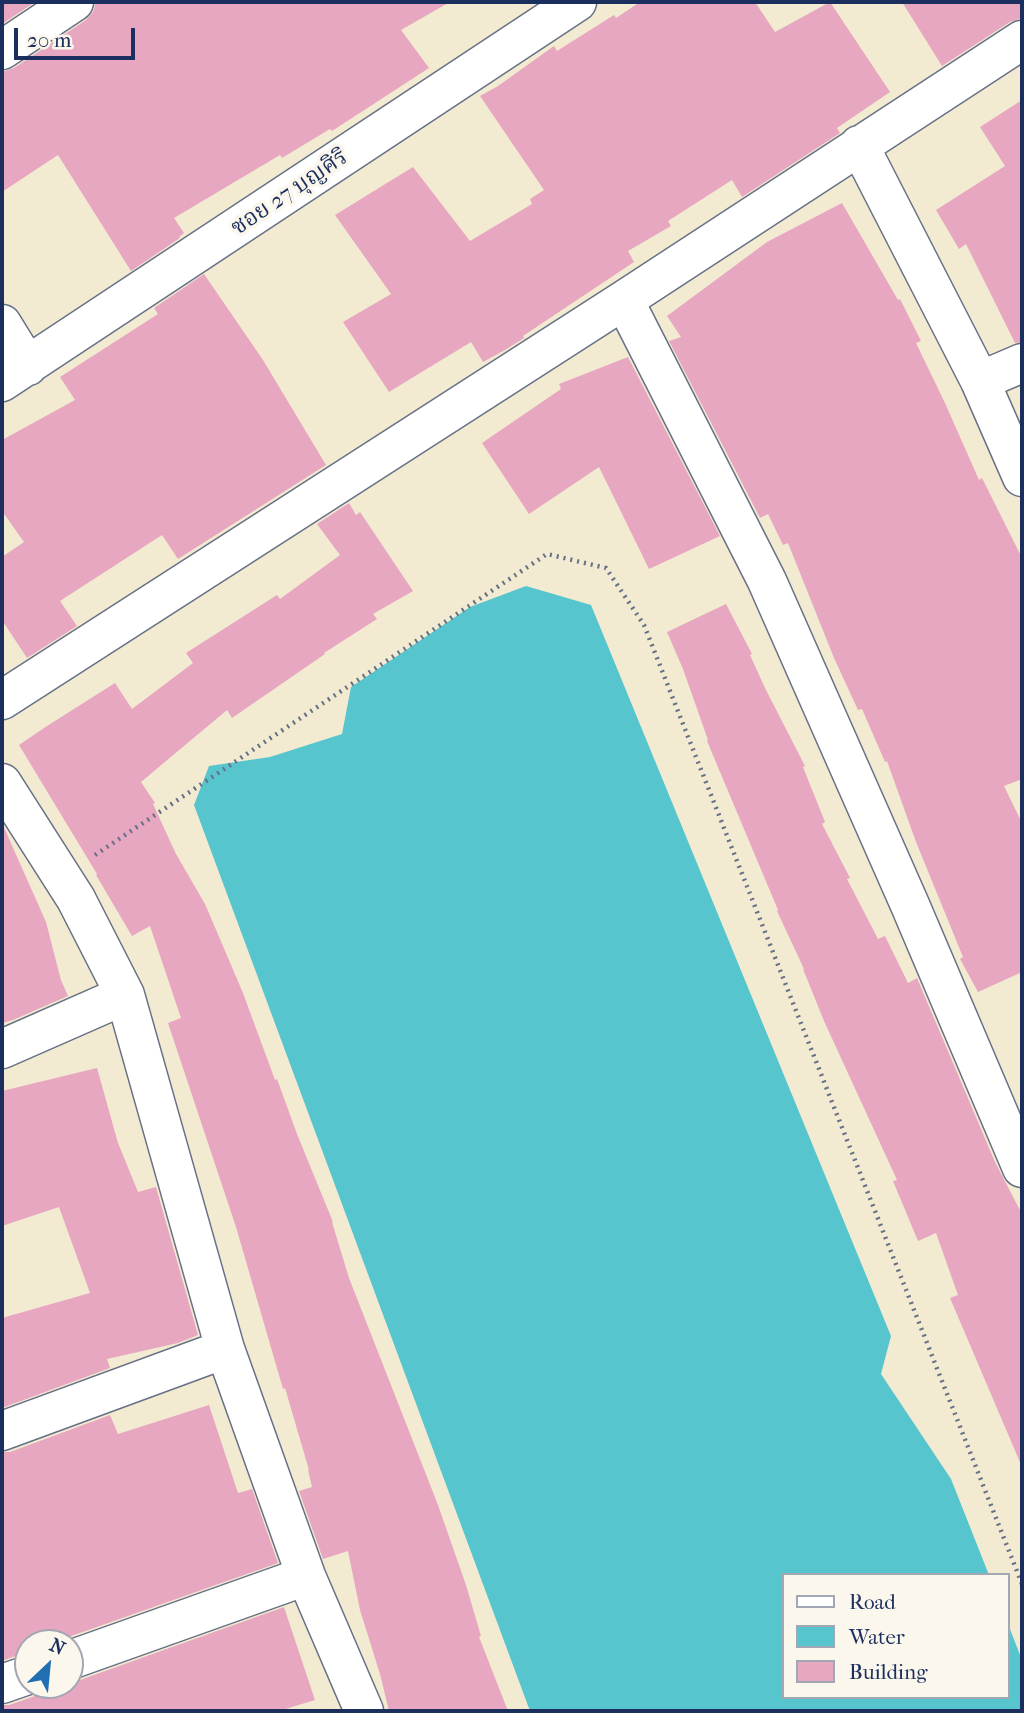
<!DOCTYPE html>
<html>
<head>
<meta charset="utf-8">
<style>
	body { margin:0 }
	#map { position:relative; width:1024px; height:1713px; overflow:hidden; background:#f2ead1; font-family:"IM FELL French Canon",serif }
	canvas { display:block }
	.frame { position:absolute; inset:0; border:4px solid #1b2f5e; pointer-events:none }
	.legend { position:absolute; left:782px; top:1573px; width:228px; height:126px; box-sizing:border-box; background:#fbf7ec; border:2px solid #a1a7b3; margin:0; padding:9px 12px; list-style:none; font-size:21px; color:#1b2f5e }
	.legend li { display:flex; align-items:center; gap:14px; height:35px }
	.legend b { width:35px; border:2px solid #a1a7b3 }
	.north { position:absolute; left:14px; top:1629px; width:70px; height:70px; box-sizing:border-box; background:#fbf7ec; border:2px solid #a1a7b3; border-radius:50%; rotate:26deg; font-size:19px; font-weight:700; line-height:28px; text-align:center; color:#1b2f5e }
	.north::after { content:''; display:block; margin:auto; width:24px; height:32px; background:#1f6fb2; clip-path:polygon(50% 0,100% 100%,50% 72%,0 100%) }
	.scale { position:absolute; left:14px; top:28px; width:121px; height:32px; box-sizing:border-box; border:4px solid #1b2f5e; border-top:0; padding-left:9px; font-size:21px; line-height:24px; white-space:nowrap; color:#1b2f5e; -webkit-text-stroke:5px #fbf7ec; paint-order:stroke }
</style>
</head>
<body>
<div id="map">
<canvas width="1024" height="1713"></canvas>
<div class="frame"></div>
<ul class="legend">
<li><b style="height:9px;background:#fff"></b>Road</li>
<li><b style="height:19px;background:#57c5cd"></b>Water</li>
<li><b style="height:19px;background:#e8a7c1"></b>Building</li>
</ul>
<div class="north">N</div>
<div class="scale">20 m</div>
</div>
<script>
const ctx = document.querySelector('canvas').getContext('2d');
ctx.lineJoin = 'round';
function fill(path, color) {
  ctx.fillStyle = color;
  ctx.fill(path, 'evenodd');
}
function strokePath(path, color, width, dash) {
  ctx.strokeStyle = color;
  ctx.lineWidth = width;
  ctx.lineCap = dash ? 'butt' : 'round';
  ctx.setLineDash(dash || []);
  ctx.stroke(path);
}
function drawText(font, color, halo, rows, align = 'center') {
  ctx.font = font + ' "IM FELL French Canon","Noto Serif Thai",serif';
  ctx.lineWidth = 7;
  ctx.setLineDash([]);
  ctx.textBaseline = 'middle';
  ctx.strokeStyle = halo;
  ctx.fillStyle = color;
  for (const [text, x, y, turn = 0] of rows) {
    ctx.save();
    ctx.translate(x, y);
    ctx.rotate((+turn || 0) * Math.PI / 180);
    ctx.textAlign = isNaN(turn) ? turn : align;
    if (halo) ctx.strokeText(text, 0, 0);
    ctx.fillText(text, 0, 0);
    ctx.restore();
  }
}
fill(new Path2D(`
	M526 586 591 605 891 1336 881 1374 951 1479 989 1575H784V1697H1008V1624L1022 1660V1711H530L194 805 209 766 270 757 342 734 351 687 470 607Z`), '#57c5cd');
fill(new Path2D(`
	M2 2H35L2 24Z
	M96 2H450L401 30 429 68 332 131 330 129 282 158 280 155 174 218 184 233 179 237 180 238 131 271 58 155 2 192V72L14 68 86 20 93 12Z
	M640 2H755L775 32 830 2 890 92 837 128 840 133 742 197 732 180 668 221 671 226 628 251 634 262 523 336 524 338 505 350 483 362 471 342 389 392 343 322 391 294 335 215 413 167 470 241 532 204 530 199 544 190 480 96 498 86 554 46 557 51 614 15 616 18Z
	M902 2H1022V18L1010 22 942 66Z
	M1022 100V342L1015 343 966 244 959 249 936 210 1005 166 980 127Z
	M842 203 898 300 900 299 921 341 916 343 945 403 979 480 982 478 1022 558V779L1004 786 1022 823V972L978 992 960 959 963 957 916 842 887 761 885 762 862 709 858 710 834 658 788 543 783 545 768 514 760 518 669 341 681 337 667 316 767 242Z
	M204 274 263 360 326 465 178 559 162 535 60 601 77 626 27 658 2 620V557L24 542 2 511V440L75 400 60 377 158 314 154 308Z
	M628 357 720 536 649 569 599 467 529 514 482 443 561 389 559 384Z
	M349 503 356 515 360 512 413 591 373 614 377 619 324 653 325 654 232 718 227 710 141 782 155 803 153 804 176 854 205 904 243 993 275 1080 277 1079 297 1134 333 1222H332L349 1278 438 1505 466 1585 481 1636 479 1637 508 1711H389L380 1674 360 1610 348 1551 323 1559 299 1491 312 1487 308 1470H309L285 1388 283 1389 236 1227 168 1023 181 1018 150 926 132 936 96 875 97 874 19 745 47 726 115 683 132 709 193 663 186 653 277 595 280 599 340 555 317 524Z
	M726 604 752 654 750 655 765 688 805 766 803 767 825 822 822 824 850 878 847 879 878 939 885 936 908 983 917 978 995 1162 1022 1214V1467L950 1298 958 1295 936 1233 918 1241 893 1181 897 1180 824 1021 803 969H804L777 911 778 910 707 741 708 740 683 669 667 632Z
	M2 823 46 922 61 980 68 996 13 1020 2 1023Z
	M97 1068 118 1143 138 1192 156 1187 198 1335 178 1343 107 1359 110 1368 2 1408V1318L90 1293 59 1207 2 1226V1091Z
	M209 1405 238 1493 252 1489 278 1563 63 1639 57 1643H28V1654H21L2 1661V1452H10L110 1415 118 1434Z
	M284 1607 315 1700 279 1711H2V1705H9L35 1696 44 1690 47 1685H70V1681H77Z`), '#e8a7c1');
const minor = new Path2D(`
	M2 50 74 2
	M859 145 980 381 1022 477
	M624 300 767 581 910 905 1022 1168
	M2 324 28 366
	M980 381 1022 363
	M2 382 577 2
	M2 700 624 300 1022 40
	M2 783 76 899 125 995 225 1349 306 1576 364 1711
	M2 1049 125 995
	M2 1431 225 1349
	M70 1660 306 1576
	M2 1684 28 1675`);
strokePath(minor, '#667086', 41);
strokePath(new Path2D(`
	M95 855 547 554 606 568 644 625 1022 1584`), '#667086', 4.5, [2, 5]);
strokePath(minor, '#fff', 38);
drawText('23px', '#1b2f5e', '#fbf7ec', [
	["ซอย 27 บุญศิริ",290,193,-34]
]);
</script>
</body>
</html>
